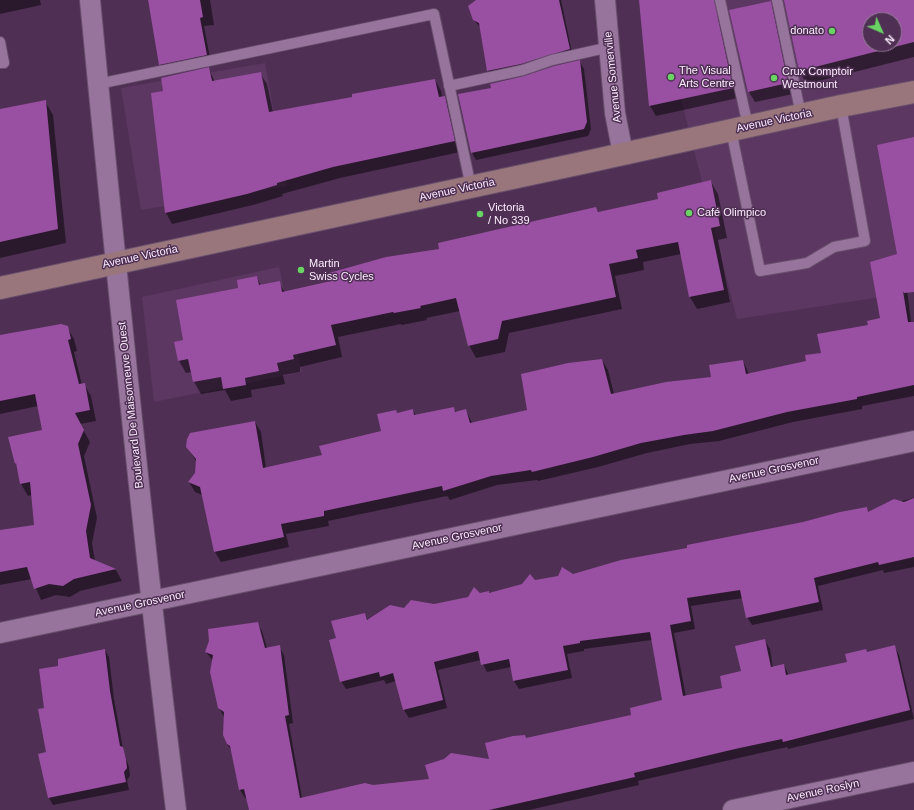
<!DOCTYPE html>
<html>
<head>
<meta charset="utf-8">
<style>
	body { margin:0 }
	#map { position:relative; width:914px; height:810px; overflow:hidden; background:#4f3054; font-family:Helvetica,sans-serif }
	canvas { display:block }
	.north { position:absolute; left:862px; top:12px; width:40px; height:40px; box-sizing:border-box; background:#4f3054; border:1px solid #957c98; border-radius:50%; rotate:135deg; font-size:11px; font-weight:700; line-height:16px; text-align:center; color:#fdedff }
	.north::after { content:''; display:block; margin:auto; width:14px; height:18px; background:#69d464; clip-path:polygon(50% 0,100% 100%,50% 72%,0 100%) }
</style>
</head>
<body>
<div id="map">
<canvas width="914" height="810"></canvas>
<div class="north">N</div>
</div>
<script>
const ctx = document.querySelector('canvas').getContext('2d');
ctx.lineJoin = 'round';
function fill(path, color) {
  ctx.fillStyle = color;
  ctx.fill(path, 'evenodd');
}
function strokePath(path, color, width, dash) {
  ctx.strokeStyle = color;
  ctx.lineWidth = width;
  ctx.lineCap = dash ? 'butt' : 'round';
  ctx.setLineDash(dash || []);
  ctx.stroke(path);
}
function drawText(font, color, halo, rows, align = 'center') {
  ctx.font = font + ' Helvetica,sans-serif';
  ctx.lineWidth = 3;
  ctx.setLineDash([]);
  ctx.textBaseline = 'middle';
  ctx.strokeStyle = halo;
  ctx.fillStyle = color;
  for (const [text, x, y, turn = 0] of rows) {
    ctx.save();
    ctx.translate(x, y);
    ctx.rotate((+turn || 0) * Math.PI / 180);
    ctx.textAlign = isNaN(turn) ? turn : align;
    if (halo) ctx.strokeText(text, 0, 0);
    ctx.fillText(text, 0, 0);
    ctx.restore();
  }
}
fill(new Path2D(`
	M650 0H914V292L737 319 680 95ZM870 20H894V44H870Z
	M265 63 287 186 141 210 121 88Z
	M279 267 302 372 154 402 142 297Z`), '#5c3761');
fill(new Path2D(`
	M0 0H40L41 5 0 14Z
	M148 0H210L214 25 204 26 211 63 165 73 160 64Z
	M482 0H561L573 57 493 78 488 71 481 28 473 19Z
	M641 0H701L716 14 722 24 738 98 656 116 650 106Z
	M785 0H914V57L807 84 799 71ZM870 20H894V44H870Z
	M770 2 776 13 793 94 755 102 749 92Z
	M580 62 584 69 591 129 588 136 476 160 472 153 459 95 492 89 525 77Z
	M209 69 215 82 260 73 267 84 273 112 354 97 435 80 441 91 442 97H444L451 108 460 152 340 178 282 194 283 196 253 205 172 224 166 213 152 94 164 91Z
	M45 101 53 115 66 243 0 258V110Z
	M914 138V287L907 289 911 322H914V396L862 406V409L793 422 719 441 690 444 647 453 598 467 538 481 537 480 497 485 450 500 447 496 328 521 329 526 286 534 289 547 221 562 215 552 202 495 195 492 189 482 196 474V461L187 447 255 422 261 432 266 468 323 456 382 432 397 413 413 410 416 416 453 408 456 412 466 410 472 423 529 410 602 360 608 370 614 394 712 378 743 361 749 374 808 362 881 319 898 255Z
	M711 182 718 194 727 238 718 240 730 302 697 309 690 297 681 254 643 262 644 270 615 276 622 309 509 333 505 352 476 358 469 345 460 311 426 318 427 320 402 325 401 324 338 337 342 357 300 367V372L283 375 285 384 251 390 252 397 231 401 225 390 201 394 194 382 192 372 186 373 179 361 184 341 239 289 257 277 261 286 279 283 285 292 332 282 440 249 596 208 599 212 659 200Z
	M67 327 74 339 77 351 74 352 82 385 84 384 91 396 96 421 80 424 90 442 84 456 97 518 92 543 95 561 116 570 122 581 80 591 70 597 56 595 41 600 32 579 0 585V531L35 526 32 495 28 496 21 484 16 463 43 431 38 406 0 414V336Z
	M914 498V567L884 573 883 570 818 586 823 610 752 625 747 617 743 598 691 606 695 629 674 633 686 697 723 689 742 672 765 641 770 649 773 668 784 665 789 676 848 663 867 653 894 646 899 655 914 719 788 749 787 747 638 781 639 785 529 810H250L247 798H245L240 790 232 751 227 744 224 717 219 708 213 661 206 652 257 623 262 631 267 648 279 647 284 655 293 723 289 724 302 798 373 786 430 780 490 760 526 739 633 716 663 701 652 640 584 649V651L567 654 572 678 519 689 514 681 511 667 487 672 481 660 438 670 447 708 409 718 404 710 396 681 386 684 384 680 346 689 341 681 337 639 365 614 368 620 404 609 435 605 489 592 490 594 535 581 572 575 866 509 868 513 884 505Z
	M105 650 109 657 114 699 123 749 129 767 130 776 127 780 129 790 53 805 49 798 39 755 47 753 45 709 60 666Z`), '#0007');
fill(new Path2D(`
	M148 0H200L203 17 200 18 207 55 159 65Z
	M476 0H559L570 49 521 64 487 71 479 23 473 20 468 6Z
	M639 0H714L733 88 649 106Z
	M784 0H914V42L799 71ZM870 20H894V44H870Z
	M771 1 788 83 748 92 729 10Z
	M580 60 587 122 584 129 471 153 458 94 491 88 490 84 524 76 554 66Z
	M209 67 212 81 261 72 269 112 352 97V94L435 79 439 97 445 96 455 141 333 167 277 183V185L247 194 165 213 151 93 163 91 161 78Z
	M46 100 58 229 0 242V109Z
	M914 137V292L904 293 903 291 908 322H914V385L857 397V399L787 412 713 431 684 435 641 443 593 457 532 472 531 470 491 476 443 491 442 486 324 511V516L281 524 284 537 214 552 200 487 188 482 195 473 196 459 186 447 187 439 190 433 255 421 263 468 322 455 319 446 381 431 377 414 396 410 397 413 413 409 414 415 454 407 455 412 466 409 470 423 527 410 521 374 568 363 602 359 611 394 666 382 711 377 709 365 743 360 746 374 806 361 805 355 821 353 817 334 868 325 867 321 880 318 870 262 897 254 877 145Z
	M711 180 720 226 711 228 724 290 689 297 678 242 636 250 638 258 609 264 616 297 502 321 498 339 468 346 456 298 420 306 421 308 394 313 393 312 331 325 336 345 293 355 294 359 277 363 279 371 245 378 246 385 223 389 221 377 193 382 188 359 178 361 174 342 183 340 176 300 238 288 237 280 257 276 259 285 280 281 282 292 331 281 329 273 386 257 439 249 438 243 596 207 598 212 658 199 657 193Z
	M61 324 68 326 71 339 68 340 79 384 85 383 90 410 75 413 84 430 78 444 91 505 86 531 90 558 116 569 74 579 63 586 49 584 34 589 27 567 0 572V530L34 525 30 482 20 484 16 463 15 464 8 437 42 430 35 394 0 401V335Z
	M914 498V557L879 565 878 562 814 578 819 602 746 618 740 590 687 598 691 621 670 625 683 696 722 688 720 676 741 671 735 646 765 639 771 667 784 664 786 675 847 662 845 654 866 649 867 652 895 645 910 710 783 742 782 739 735 749 634 773 635 777 489 810H249L244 789 239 790 230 746 227 744 223 735 224 712 218 708 210 672 213 655 205 652 209 641 208 629 258 622 265 648 280 645 289 715 285 716 300 798 365 783 373 785 429 779 425 765 444 759 451 753 489 759 485 743 513 736 525 735 526 738 631 715 630 708 662 700 650 632 580 641V643L563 646 568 670 513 681 509 659 481 665 478 651 434 662 443 700 403 710 393 673 380 677 379 672 340 682 329 640 336 638 331 621 365 613 367 620 390 605 404 608 411 600 434 604 468 597 474 587 480 593 489 591V593L522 584 530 574 535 580 558 576 562 567 573 574 621 560 687 548V545L803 522 840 512 867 507 868 512 894 499 904 502Z
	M105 649 110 691 120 746 123 747 126 759 127 768 124 772 126 782 48 798 38 754 46 752 38 709 44 708 39 669 58 666V659Z`), '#994fa2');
const lane = new Path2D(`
	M720 0 748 126
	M777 0 801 115
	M0 42 4 63H0
	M98 84 434 14 471 187
	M449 86 523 70 552 60 610 47
	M731 130 760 271 807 263 834 247 865 241 841 106`);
const street = new Path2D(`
	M90 0C116 270 143 541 176 810
	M605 0 615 113 623 154
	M0 633 914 441
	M733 810 914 772`);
const secondary = new Path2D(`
	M0 288 582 163 841 106 914 92`);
strokePath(lane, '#684e6c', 12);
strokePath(street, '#684e6c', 22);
strokePath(secondary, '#684e6c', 24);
strokePath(lane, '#97749c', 10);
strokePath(street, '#97749c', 20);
strokePath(secondary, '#99767c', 22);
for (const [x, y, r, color] of [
	[832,31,4,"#69d464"],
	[671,77,4,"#69d464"],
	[774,78,4,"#69d464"],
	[689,213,4,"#69d464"],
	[480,214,4,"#69d464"],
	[301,270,4,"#69d464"]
]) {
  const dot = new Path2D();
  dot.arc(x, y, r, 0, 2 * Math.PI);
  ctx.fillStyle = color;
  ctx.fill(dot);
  strokePath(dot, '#4f3054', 1.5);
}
drawText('11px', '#fdedff', '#4f3054', [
	["donato",824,31,"right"],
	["The Visual",679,71],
	["Arts Centre",679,84],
	["Crux Comptoir",782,72],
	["Westmount",782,85],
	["Victoria",488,208],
	["/ No 339",488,221],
	["Café Olimpico",697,213],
	["Martin",309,264],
	["Swiss Cycles",309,277]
], 'left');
drawText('11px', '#fdedff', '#4f3054', [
	["Avenue Somerville",613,77,-96],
	["Avenue Victoria",774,121,-12],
	["Avenue Victoria",457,190,-12],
	["Avenue Victoria",140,257,-12],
	["Boulevard De Maisonneuve Ouest",131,405,-96],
	["Avenue Grosvenor",774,470,-12],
	["Avenue Grosvenor",457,537,-12],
	["Avenue Grosvenor",140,604,-12],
	["Avenue Roslyn",823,791,-12]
]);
</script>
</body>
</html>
